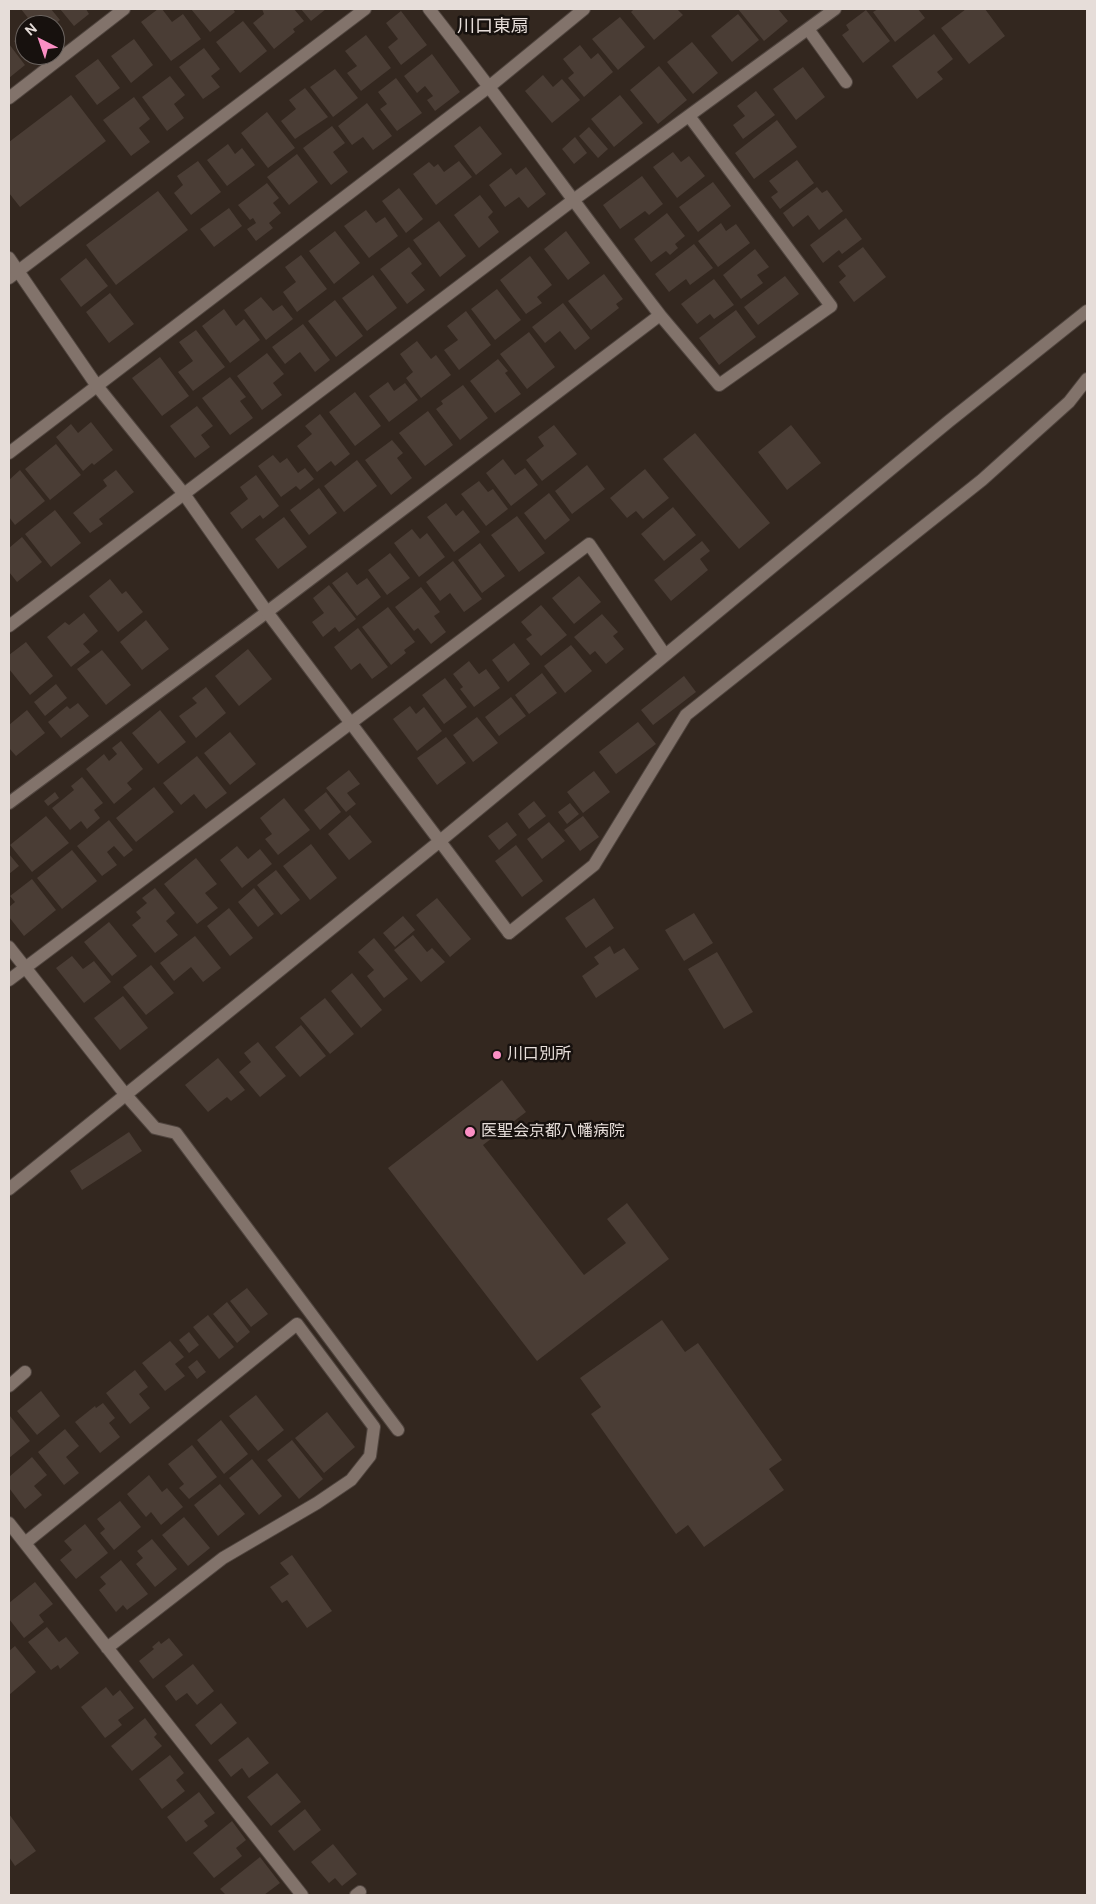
<!DOCTYPE html>
<html>
<head>
<meta charset="utf-8">
<style>
	body { margin:0 }
	#map { position:relative; width:1096px; height:1904px; overflow:hidden; background:#33271f; font-family:"DM Sans",sans-serif }
	canvas { display:block }
	.frame { position:absolute; inset:0; border:10px solid #e6ddd9; pointer-events:none }
	.north { position:absolute; left:15px; top:15px; width:50px; height:50px; box-sizing:border-box; background:#17110e; border:1px solid #6a635f; border-radius:50%; rotate:319deg; font-size:14px; font-weight:700; line-height:20px; text-align:center; color:#e6ddd9 }
	.north::after { content:''; display:block; margin:auto; width:18px; height:22px; background:#fb8fc4; clip-path:polygon(50% 0,100% 100%,50% 72%,0 100%) }
</style>
</head>
<body>
<div id="map">
<canvas width="1096" height="1904"></canvas>
<div class="frame"></div>
<div class="north">N</div>
</div>
<script>
const ctx = document.querySelector('canvas').getContext('2d');
ctx.lineJoin = 'round';
function fill(path, color) {
  ctx.fillStyle = color;
  ctx.fill(path, 'evenodd');
}
function strokePath(path, color, width, dash) {
  ctx.strokeStyle = color;
  ctx.lineWidth = width;
  ctx.lineCap = dash ? 'butt' : 'round';
  ctx.setLineDash(dash || []);
  ctx.stroke(path);
}
function drawText(font, color, halo, rows, align = 'center') {
  ctx.font = font + ' "DM Sans","Noto Sans JP",sans-serif';
  ctx.lineWidth = 5;
  ctx.setLineDash([]);
  ctx.textBaseline = 'middle';
  ctx.strokeStyle = halo;
  ctx.fillStyle = color;
  for (const [text, x, y, turn = 0] of rows) {
    ctx.save();
    ctx.translate(x, y);
    ctx.rotate((+turn || 0) * Math.PI / 180);
    ctx.textAlign = isNaN(turn) ? turn : align;
    if (halo) ctx.strokeText(text, 0, 0);
    ctx.fillText(text, 0, 0);
    ctx.restore();
  }
}
fill(new Path2D(`
	M21 9H51L60 20 54 25H25V29L21 24 28 18Z
	M60 9H86L89 14 74 26Z
	M158 9H162L172 22 183 14 201 39 171 61 141 22Z
	M191 9H233L235 12 210 32Z
	M262 9H294L304 21 293 29 295 32 274 49 253 23 264 14Z
	M301 9H326L311 21Z
	M634 9H677L683 15 654 40 631 12Z
	M738 9H778L788 21 764 41Z
	M878 9H918L925 18 895 42 873 12Z
	M966 9H985L1005 36 969 64 941 28Z
	M866 10 890 41 863 63 842 35 849 30 846 25Z
	M401 11 427 45 401 65 388 47 398 39 386 23Z
	M738 14 759 40 732 62 711 36Z
	M620 17 645 47 618 70 592 39Z
	M243 21 267 51 240 73 216 42Z
	M24 33 25 34V54L14 41Z
	M934 34 953 59 937 72 943 79 917 99 892 66Z
	M366 35 391 68 361 91 347 73 357 66 345 51Z
	M134 39 153 65 131 83 111 56Z
	M692 42 718 73 693 94 667 62Z
	M9 44 25 65 9 78Z
	M580 45 591 59 598 53 613 72 584 97 568 78 574 73 563 59Z
	M204 48 220 69 211 76 220 87 203 99 179 67Z
	M432 54 460 92 435 111 427 100 433 96 425 86 417 93 404 76Z
	M98 59 120 88 97 105 75 76Z
	M659 66 687 100 658 124 630 90Z
	M803 67 825 97 796 120 773 89Z
	M335 69 358 98 333 117 310 87Z
	M543 75 553 87 562 79 580 100 552 123 525 91Z
	M170 76 185 95 174 104 184 118 167 131 142 97Z
	M396 78 422 113 397 131 380 109 387 104 378 92Z
	M305 88 328 117 295 139 281 121 296 109 289 100Z
	M756 91 775 115 743 139 733 125 745 116 737 106Z
	M71 95 106 141 20 207 9 193V142Z
	M620 95 643 123 614 147 591 119Z
	M134 97 150 119 139 128 150 142 131 156 103 120Z
	M367 103 392 136 373 150 363 137 352 145 338 126Z
	M267 112 295 148 268 168 241 133Z
	M777 120 797 147 754 179 735 153Z
	M332 126 345 143 333 152 348 172 331 185 303 148Z
	M480 126 502 154 476 175 454 146Z
	M589 127 608 149 598 158 579 136Z
	M575 137 587 153 574 164 562 149Z
	M228 144 235 154 242 148 255 165 227 186 207 160Z
	M673 152 681 162 689 156 705 176 677 198 653 167Z
	M297 154 318 182 289 205 267 177Z
	M797 160 814 183 780 209 771 197 778 192 769 181Z
	M198 161 221 192 191 215 174 193 183 185 177 176Z
	M459 161 472 177 436 205 413 174 429 162 434 167 438 164 444 172Z
	M526 167 546 194 528 208 519 197 505 207 489 185 511 168 516 175Z
	M642 176 663 204 649 215 645 211 620 229 603 205Z
	M713 182 731 206 698 232 679 207Z
	M267 183 279 198 273 203 281 213 269 223 273 228 256 241 247 229 256 223 253 218 250 220 238 205Z
	M817 187 822 193 827 190 843 211 819 230 808 215 793 227 783 213Z
	M399 188 423 219 406 233 382 201Z
	M158 191 188 230 116 285 86 245Z
	M480 195 493 212 488 217 499 232 479 248 454 215Z
	M229 208 242 226 214 247 200 229Z
	M366 210 376 223 385 217 398 236 369 258 344 226Z
	M667 213 685 236 675 244 678 248 670 255 666 251 651 262 634 239Z
	M846 218 862 239 842 254 839 250 823 263 810 245Z
	M439 221 466 256 440 277 413 240Z
	M721 223 726 231 736 224 750 243 718 267 698 241Z
	M335 231 360 263 334 284 309 251Z
	M566 231 590 263 568 280 544 249Z
	M694 244 713 268 690 285 686 279 669 292 655 274Z
	M409 247 422 264 411 273 425 290 407 304 380 269Z
	M863 247 886 277 854 302 839 282 846 276 838 266Z
	M755 249 769 267 757 275 763 283 741 299 723 275Z
	M301 255 327 289 297 312 283 292 296 282 285 267Z
	M530 256 552 285 537 297 542 303 526 314 500 280Z
	M86 258 108 286 81 307 60 279Z
	M604 274 623 299 616 304 619 308 591 330 568 301Z
	M373 275 397 308 367 331 342 298Z
	M785 276 799 294 758 325 744 307Z
	M714 279 734 305 714 319 710 314 697 324 681 304Z
	M497 289 521 320 495 340 471 309Z
	M110 293 134 324 109 343 86 312Z
	M261 297 273 311 282 305 293 319 266 340 244 310Z
	M335 300 363 336 336 357 308 321Z
	M563 303 590 338 575 350 560 331 545 343 532 327Z
	M224 309 236 326 244 319 260 340 230 363 202 326Z
	M736 310 756 337 719 365 699 338Z
	M466 311 491 345 459 370 444 350 458 340 447 326Z
	M303 324 330 360 315 372 300 352 285 364 272 347Z
	M196 330 225 367 193 391 178 372 193 361 179 342Z
	M529 332 555 367 527 389 500 354Z
	M417 341 431 359 436 355 451 375 421 398 406 378 413 372 400 354Z
	M267 353 284 374 273 383 282 395 262 410 237 376Z
	M160 357 189 396 162 416 132 378Z
	M498 359 508 371 505 373 521 394 495 413 470 381Z
	M230 377 246 397 240 401 253 418 230 435 202 398Z
	M388 382 394 391 405 383 418 400 389 422 369 396Z
	M463 385 488 418 460 440 436 409 443 404 441 401Z
	M355 392 381 426 355 446 329 412Z
	M197 406 213 426 201 435 210 447 195 458 170 426Z
	M428 411 453 445 425 466 399 433Z
	M320 414 350 454 335 466 331 461 317 472 297 446 312 434 305 426Z
	M91 422 113 450 94 465 92 463 83 471 56 437 71 424 78 433Z
	M554 425 577 454 542 481 526 460 544 446 538 437Z
	M791 425 821 463 787 490 758 452Z
	M695 433 770 523 739 549 663 459Z
	M392 440 403 453 397 458 412 478 391 495 365 460Z
	M56 444 81 475 50 500 25 469Z
	M273 455 280 463 287 458 298 473 305 468 314 479 300 490 296 486 281 497 258 466Z
	M503 459 515 475 525 468 538 485 511 506 486 473Z
	M357 460 377 486 344 512 324 486Z
	M587 465 605 489 572 514 555 491Z
	M645 469 669 498 643 519 636 511 627 518 610 498Z
	M20 470 45 501 15 525 9 517V480Z
	M116 470 134 492 99 519 103 524 90 533 73 513 107 486 103 480Z
	M256 475 279 506 263 519 260 515 242 529 230 513 248 499 240 487Z
	M479 481 488 492 493 489 508 509 486 526 461 494Z
	M319 488 337 513 309 535 290 510Z
	M549 493 570 520 545 540 524 513Z
	M446 503 456 516 463 510 480 532 454 552 427 517Z
	M673 507 696 535 664 561 641 534Z
	M55 510 81 543 51 567 25 534Z
	M517 516 545 553 519 572 491 535Z
	M284 517 307 547 278 569 255 539Z
	M412 529 420 539 427 533 445 557 419 577 394 543Z
	M22 537 42 562 17 582 9 572V548Z
	M702 541 710 551 700 559 708 570 671 601 654 580Z
	M480 543 505 576 482 593 458 560Z
	M390 553 410 578 387 595 368 570Z
	M453 561 482 599 464 612 450 593 440 601 426 582Z
	M347 572 357 585 367 578 381 597 357 616 332 583Z
	M579 576 601 602 574 624 552 598Z
	M110 579 122 594 126 591 143 612 118 632 89 596Z
	M329 585 356 619 339 632 335 627 323 637 312 622 324 613 313 598Z
	M421 587 440 612 434 616 446 632 431 644 418 628 414 631 395 607Z
	M541 605 567 635 541 656 526 639 532 635 521 622Z
	M388 607 415 642 404 650 406 653 391 665 362 627Z
	M84 613 98 631 83 644 90 652 71 667 47 637 65 622 69 625Z
	M602 614 618 632 613 636 624 649 606 664 595 651 590 655 574 637Z
	M146 620 169 649 142 670 120 642Z
	M358 628 388 667 372 679 360 663 351 670 334 647Z
	M26 642 53 676 30 695 9 669V655Z
	M514 643 530 664 508 682 492 660Z
	M571 645 592 671 565 693 544 666Z
	M248 649 272 679 239 706 215 676Z
	M102 650 131 685 106 705 77 669Z
	M469 661 479 674 486 669 500 688 474 707 460 689 463 687 453 674Z
	M542 673 557 693 529 714 515 695Z
	M684 676 696 692 653 725 641 710Z
	M445 678 467 707 444 724 422 695Z
	M56 684 67 698 45 716 34 702Z
	M206 687 226 713 196 738 179 716 197 703 192 698Z
	M511 697 526 716 499 736 485 717Z
	M78 703 89 716 61 738 48 722 67 706 70 709Z
	M410 706 416 714 424 707 442 731 417 751 393 719Z
	M27 710 45 733 16 756 9 748V725Z
	M160 710 186 742 158 764 132 733Z
	M477 717 498 743 473 762 453 735Z
	M638 722 656 744 616 774 599 752Z
	M230 732 256 764 230 785 204 753Z
	M446 737 466 763 437 785 417 758Z
	M121 741 143 769 127 783 132 789 114 804 86 769 104 754 109 761 117 754 112 748Z
	M197 756 227 793 206 809 194 794 181 805 163 783Z
	M349 770 360 784 347 793 356 804 346 812 326 788Z
	M594 771 610 792 583 813 567 792Z
	M82 777 103 803 94 810 100 818 87 829 81 821 70 830 52 808 74 790 71 786Z
	M154 787 174 812 136 842 116 818Z
	M55 792 59 798 48 806 44 801Z
	M326 792 341 812 320 830 304 810Z
	M284 798 310 830 278 855 265 839 272 834 260 818Z
	M534 801 546 816 529 829 518 814Z
	M570 803 579 814 567 824 558 812Z
	M350 815 372 842 349 860 328 834Z
	M46 816 69 843 32 872 10 845Z
	M583 816 599 837 580 851 564 830Z
	M109 820 133 850 124 857 114 846 107 852 117 865 102 876 77 846Z
	M507 822 517 835 499 850 488 836Z
	M549 822 565 841 542 859 527 839Z
	M311 844 337 878 310 900 283 866Z
	M516 845 543 881 522 897 495 861Z
	M237 846 248 859 260 849 272 864 242 888 220 860Z
	M72 850 97 881 62 909 37 878Z
	M9 854 19 866 9 874Z
	M196 858 217 884 205 893 218 908 197 924 164 884Z
	M276 870 300 900 281 915 257 885Z
	M32 879 56 910 24 936 9 917V907L15 902 10 896Z
	M155 888 175 913 166 921 178 935 155 953 132 925 141 918 136 912 147 903 142 898Z
	M254 888 274 914 258 927 238 902Z
	M437 898 471 939 450 957 416 915Z
	M594 898 614 928 586 948 565 918Z
	M229 908 253 938 230 956 207 926Z
	M694 913 713 943 684 961 665 930Z
	M403 916 415 930 395 947 383 933Z
	M109 922 137 956 112 976 84 942Z
	M413 935 427 952 432 948 445 962 421 982 394 950Z
	M195 936 221 968 203 982 191 967 174 981 160 963Z
	M374 938 408 979 384 998 367 976 374 970 358 952Z
	M610 946 614 954 624 948 639 969 596 998 582 976 599 964 594 957Z
	M717 952 753 1012 724 1029 688 969Z
	M72 956 83 969 94 961 111 982 84 1003 56 968Z
	M151 965 174 993 146 1015 123 987Z
	M352 973 382 1010 361 1028 331 991Z
	M123 996 148 1028 120 1050 94 1018Z
	M325 998 354 1034 330 1054 300 1018Z
	M301 1025 326 1056 300 1077 275 1047Z
	M258 1042 286 1076 260 1097 239 1072 251 1062 244 1053Z
	M218 1058 245 1090 231 1101 227 1097 208 1112 185 1085Z
	M502 1080 526 1112 483 1145 584 1275 626 1243 607 1219 627 1203 669 1259 537 1361 388 1168Z
	M129 1132 142 1151 82 1190 70 1171Z
	M247 1288 268 1314 251 1327 230 1301Z
	M227 1302 250 1332 237 1343 213 1314Z
	M208 1315 234 1347 219 1359 193 1327Z
	M662 1320 685 1352 698 1343 782 1460 769 1469 784 1490 704 1547 688 1525 676 1534 591 1414 601 1407 580 1378Z
	M189 1332 199 1345 189 1353 179 1340Z
	M170 1341 184 1357 175 1364 185 1376 165 1391 142 1363Z
	M197 1360 206 1372 197 1379 188 1367Z
	M135 1370 148 1387 139 1394 150 1408 130 1424 106 1393Z
	M41 1391 60 1416 37 1435 17 1411Z
	M256 1395 284 1430 258 1451 229 1416Z
	M103 1403 115 1418 109 1423 120 1437 100 1453 75 1422 95 1406 96 1408Z
	M327 1412 355 1447 324 1473 295 1438Z
	M10 1416 30 1441 9 1458V1418Z
	M221 1420 248 1454 224 1474 197 1440Z
	M65 1429 79 1446 66 1457 79 1473 64 1485 38 1452Z
	M292 1440 323 1479 299 1499 267 1460Z
	M192 1445 217 1477 189 1499 179 1488 184 1484 168 1464Z
	M32 1457 47 1475 34 1486 42 1495 25 1509 9 1488V1477Z
	M252 1459 282 1496 259 1515 229 1478Z
	M149 1475 162 1492 167 1488 183 1507 161 1525 151 1512 146 1517 127 1494Z
	M220 1484 245 1514 218 1536 194 1505Z
	M120 1501 141 1527 114 1550 100 1533 105 1529 97 1519Z
	M184 1517 210 1548 188 1566 162 1535Z
	M85 1524 108 1553 76 1579 60 1560 72 1550 64 1541Z
	M152 1539 177 1569 155 1587 136 1564 143 1558 137 1551Z
	M292 1555 332 1611 307 1628 287 1600 282 1603 270 1587 289 1574 280 1563Z
	M121 1560 148 1594 127 1610 123 1605 116 1612 99 1590 106 1584 100 1577Z
	M35 1582 53 1604 39 1615 44 1622 24 1638 9 1619V1603Z
	M47 1627 59 1642 66 1637 79 1653 60 1669 58 1665 51 1670 28 1642Z
	M169 1638 183 1655 153 1679 139 1661 154 1649 152 1647 159 1641 161 1644Z
	M15 1646 36 1672 9 1695V1651Z
	M193 1664 214 1691 197 1705 187 1693 176 1701 165 1686Z
	M106 1687 113 1696 120 1690 134 1708 118 1720 122 1725 105 1738 81 1707Z
	M221 1703 237 1723 211 1745 195 1725Z
	M145 1718 157 1734 154 1737 162 1746 132 1771 111 1746Z
	M248 1737 269 1763 249 1778 242 1768 231 1777 218 1760Z
	M170 1755 184 1773 176 1780 185 1791 162 1809 139 1779Z
	M277 1773 301 1802 271 1826 247 1797Z
	M199 1792 215 1813 204 1821 208 1826 186 1842 167 1817Z
	M305 1809 321 1830 294 1851 278 1831Z
	M9 1814 36 1851 15 1866 9 1857Z
	M232 1821 246 1840 236 1848 242 1856 214 1878 193 1853Z
	M333 1844 357 1874 342 1886 335 1878 329 1883 311 1862Z
	M260 1857 280 1883 264 1895H226L220 1889Z`), '#4a3d35');
const minor = new Path2D(`
	M808 29 846 82
	M9 98 124 9
	M9 278 365 9
	M660 315 719 385 831 306 689 116
	M9 453 490 86 584 9
	M9 626 572 201 835 9
	M9 803 267 612 660 315C582 214 508 109 429 9
	M509 933 594 865 686 715 982 480 1069 402 1087 379
	M9 947 125 1094 155 1128 176 1133 398 1430
	M9 980 589 544 665 655
	M9 1386 25 1372
	M9 1523 302 1895
	M25 1543 297 1324 374 1427 370 1456 351 1480 317 1503 223 1558 107 1648
	M356 1895 360 1892`);
const tertiary = new Path2D(`
	M9 258 97 386 184 494 267 612 509 933
	M9 1189 440 841 948 422 1087 311`);
strokePath(minor, '#50453f', 14);
strokePath(tertiary, '#50453f', 14);
strokePath(minor, '#82736b', 12);
strokePath(tertiary, '#82736b', 12);
for (const [x, y, r, color] of [
	[497,1055,5,"#fb8fc4"],
	[470,1132,6,"#fb8fc4"]
]) {
  const dot = new Path2D();
  dot.arc(x, y, r, 0, 2 * Math.PI);
  ctx.fillStyle = color;
  ctx.fill(dot);
  strokePath(dot, '#17110e', 2);
}
drawText('16px', '#e6ddd9', '#17110e', [
	["川口別所",507,1055],
	["医聖会京都八幡病院",481,1132]
], 'left');
drawText('18px', '#e6ddd9', '#17110e', [
	["川口東扇",493,27]
]);
</script>
</body>
</html>
